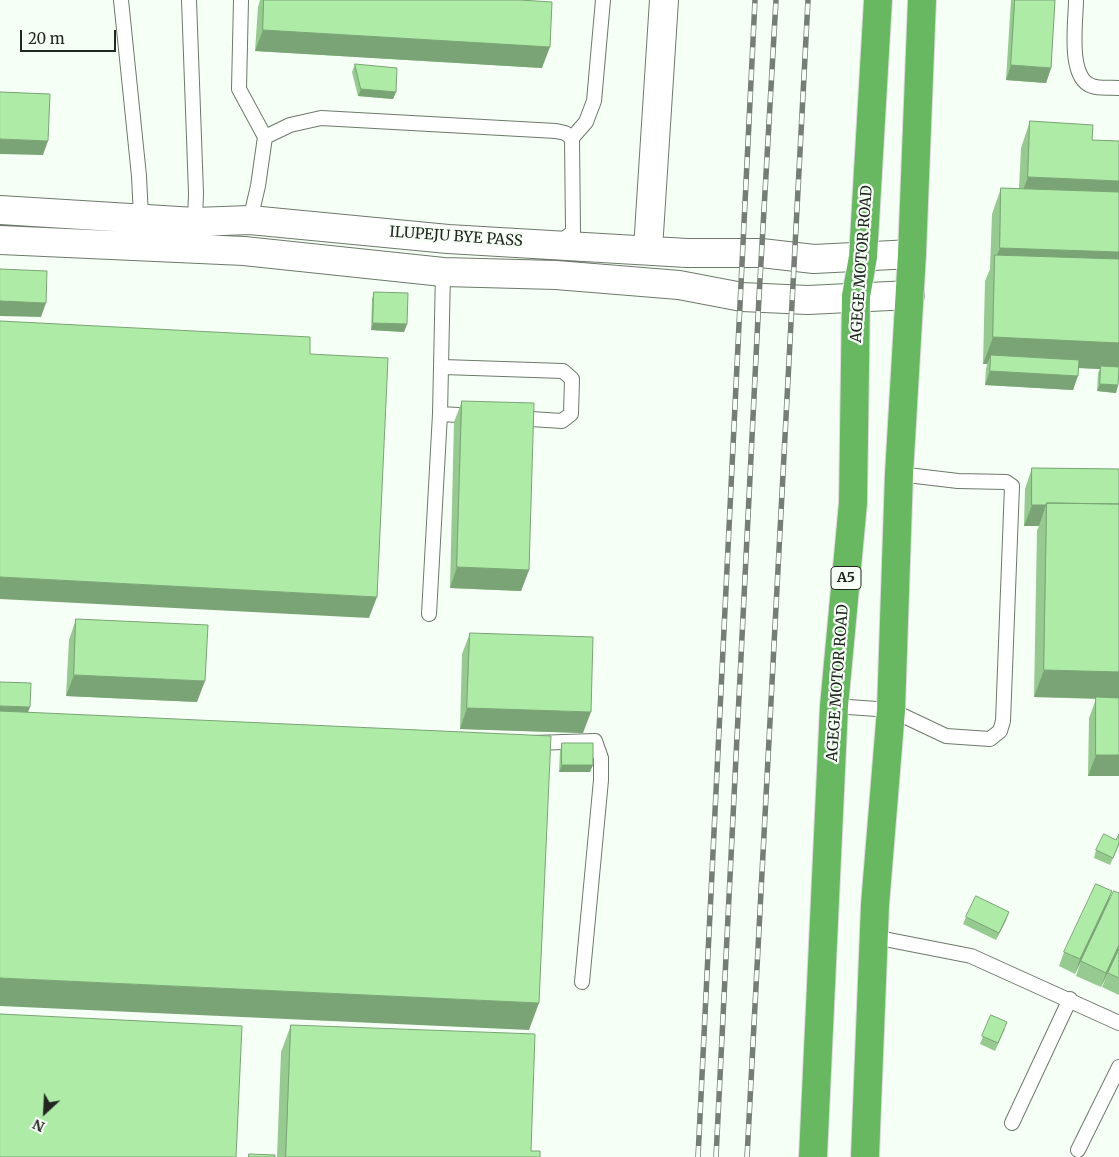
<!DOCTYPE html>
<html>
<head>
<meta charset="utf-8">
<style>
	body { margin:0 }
	#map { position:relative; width:1119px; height:1157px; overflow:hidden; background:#f6fff5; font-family:Merriweather,serif }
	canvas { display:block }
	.north { position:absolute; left:20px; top:1087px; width:50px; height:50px; -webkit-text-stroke:4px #f6fff5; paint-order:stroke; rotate:205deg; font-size:14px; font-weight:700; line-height:20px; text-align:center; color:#212620 }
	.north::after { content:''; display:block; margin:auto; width:18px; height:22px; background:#212620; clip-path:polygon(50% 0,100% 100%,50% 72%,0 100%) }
	.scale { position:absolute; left:20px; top:30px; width:96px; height:22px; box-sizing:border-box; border:2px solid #212620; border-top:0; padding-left:6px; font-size:15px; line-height:18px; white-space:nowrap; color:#212620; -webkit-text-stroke:4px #f6fff5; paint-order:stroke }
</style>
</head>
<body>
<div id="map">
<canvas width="1119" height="1157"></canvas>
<div class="north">N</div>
<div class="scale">20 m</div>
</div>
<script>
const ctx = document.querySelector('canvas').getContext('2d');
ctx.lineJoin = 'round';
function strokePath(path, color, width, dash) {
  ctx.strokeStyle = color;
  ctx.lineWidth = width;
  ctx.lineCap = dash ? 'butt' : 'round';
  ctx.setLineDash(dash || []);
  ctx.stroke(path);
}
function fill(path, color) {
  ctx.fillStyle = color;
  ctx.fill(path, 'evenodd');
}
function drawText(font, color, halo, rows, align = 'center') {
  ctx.font = font + ' Merriweather,serif';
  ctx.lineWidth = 4.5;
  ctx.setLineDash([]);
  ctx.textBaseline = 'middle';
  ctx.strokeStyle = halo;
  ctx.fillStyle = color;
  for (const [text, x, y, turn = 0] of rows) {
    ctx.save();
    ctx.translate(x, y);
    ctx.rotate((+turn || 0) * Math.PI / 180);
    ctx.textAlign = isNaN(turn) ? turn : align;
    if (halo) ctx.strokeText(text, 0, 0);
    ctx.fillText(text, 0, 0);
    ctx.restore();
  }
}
const service = new Path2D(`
	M121 0 139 176 141 217
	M189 0 196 193 195 222
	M241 0 239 89 265 137
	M1076 0C1076 21 1067 78 1092 86 1100 89 1111 87 1119 88
	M572 138 586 122 594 101 603 0
	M250 220 258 186 265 137 290 125 321 118 556 131 565 133 572 138 573 232 559 243
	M443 272 440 414 476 416
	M443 367 563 371 572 379 571 414 562 421 515 418
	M429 614 440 414
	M834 706 891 710 946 736 990 739 1000 731 1003 721 1012 486 1006 482 958 481 899 474
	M533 743 595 741 601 758V780L582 982
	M874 937 971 956 1119 1023
	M1012 1123 1070 999
	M1078 1150 1119 1067`);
const minor = new Path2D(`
	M0 210 195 222 250 220 448 239 687 253H761L814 259 912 254
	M0 240 244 251 443 272 556 275 679 285 742 297 808 300 910 295
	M648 249 664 0`);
const trunk = new Path2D(`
	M813 1157 834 706 853 503 856 296 863 257 878 0
	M865 1157 875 905 891 710 899 474 912 254 922 0`);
strokePath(service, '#6d796b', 16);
strokePath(minor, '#6d796b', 30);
strokePath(trunk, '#dbdcdb', 30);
strokePath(service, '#fff', 14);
strokePath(minor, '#fff', 28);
strokePath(trunk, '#68b862', 28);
const rail = new Path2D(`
	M698 1157 755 0
	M716 1157 759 297 776 0
	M747 1157 808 0`);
strokePath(rail, '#767d75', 5.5);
strokePath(rail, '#f6fff5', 4, [11]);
fill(new Path2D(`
	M260 0H520L542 68 255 51 258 7Z
	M1011 0H1055L1051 68 1046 83 1006 80Z
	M355 64 396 92 393 99 358 96 352 72Z
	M1030 121 1092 140 1119 370 1118 385 1116 393 1097 391 1098 373 1100 369 1079 368 1073 390 985 385 986 369 987 364H983L985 281 990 269 992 214 1001 188H1019L1021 148Z
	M374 292 407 324 404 332 371 330 372 299Z
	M462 401 529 570 521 591 450 588 454 422Z
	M1032 468 1119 469V776H1088L1089 718 1096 699 1034 697 1037 530 1039 526H1024L1025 489Z
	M76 619 197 702 66 696 69 640Z
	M470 633 583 733 460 729 462 654Z
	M562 743 590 772H559L560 751Z
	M1119 845 1110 865 1094 858 1096 850Z
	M1112 891 1107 905 1075 974 1059 966 1064 952Z
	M966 917 1006 920 996 940 963 924Z
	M1119 949V995L1102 987 1107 975 1101 987 1076 976 1081 961Z
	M991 1015 1005 1029 995 1051 980 1044Z
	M291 1025 531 1151 540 1157H277L281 1052Z`), '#96ca90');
fill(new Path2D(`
	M263 30 550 47 542 68 255 51Z
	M1011 65 1051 68 1046 83 1006 80Z
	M361 89 396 92 393 99 358 96Z
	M0 139 48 141 43 155 0 154Z
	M1028 177 1119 181V209L1018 204Z
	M1000 248 1119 252V279L995 260Z
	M0 301 46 303 41 317 0 316Z
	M373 323 407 324 404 332 371 330Z
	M993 337 1119 343V370L1101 369V366L1100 369 990 364 991 355 987 364H983Z
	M990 371 1078 376 1073 390 985 385Z
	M1100 384 1118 385 1116 393 1097 391Z
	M1032 505H1046L1039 526H1024Z
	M457 567 529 570 521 591 450 588Z
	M0 577 377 597 369 618 0 599Z
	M1044 670 1119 672V699L1034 697Z
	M74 675 205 681 197 702 66 696Z
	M0 706 30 707 27 715 0 714Z
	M467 708 591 712 583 733 460 729Z
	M1096 755H1119V776H1088Z
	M562 765H593L590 772H559Z
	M1112 891 1107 905 1075 974 1080 959Z
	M1009 912 1006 920 996 940 999 933Z
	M1119 945V948L1101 987 1106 973Z
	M0 978 539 1003 529 1030 0 1006Z`), '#7aa475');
const building = new Path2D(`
	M264 0H520L552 2 550 47 263 30Z
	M1015 0H1055L1051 68 1011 65Z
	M355 64 397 68 396 92 361 89Z
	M0 92 50 94 48 141 0 139Z
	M1030 121 1093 125 1092 140 1119 141V181L1028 177Z
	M1001 188 1119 192V252L1000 248Z
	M995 255 1119 259V343L993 337Z
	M0 269 47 271 46 303 0 301Z
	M374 292 408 293 407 324 373 323Z
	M0 321 310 337V354L388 358 377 597 0 577Z
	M991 355 1079 360 1078 376 990 371Z
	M1101 366 1119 367 1118 385 1100 384Z
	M462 401 534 403 529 570 457 567Z
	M1032 468 1119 469V504L1047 503 1046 505H1032Z
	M1047 503 1119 504V672L1044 670Z
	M76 619 208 625 205 681 74 675Z
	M470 633 593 637 591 712 467 708Z
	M0 682 31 683 30 707 0 706Z
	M1096 697 1119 698V755H1096Z
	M0 711 551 736 539 1003 0 978Z
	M562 743H593V765H562Z
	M1104 834 1116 840 1119 834V843L1113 858 1096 850Z
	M1096 884 1112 891 1080 959 1064 952Z
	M1114 891 1119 893V945L1106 973 1081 961Z
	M976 896 1009 912 999 933 966 917Z
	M1119 949V978L1108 973Z
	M0 1014 242 1026 236 1157H0Z
	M991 1015 1007 1022 998 1043 982 1036Z
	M291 1025 535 1034 531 1151H540V1157H286Z
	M249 1154 275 1155V1157H249Z`);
fill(building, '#aeeba7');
strokePath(building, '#7aa475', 1);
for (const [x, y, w] of [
	[846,578,30]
]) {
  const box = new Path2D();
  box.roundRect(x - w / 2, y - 11.5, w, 23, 4);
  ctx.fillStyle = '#f6fff5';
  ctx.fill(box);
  strokePath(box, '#212620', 1);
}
drawText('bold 14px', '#212620', null, [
	["A5",846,578]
]);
drawText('15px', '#212620', '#f6fff5', [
	["ILUPEJU BYE PASS",456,237,4],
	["AGEGE MOTOR ROAD",862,264,-86],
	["AGEGE MOTOR ROAD",838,683,-86]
]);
</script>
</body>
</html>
